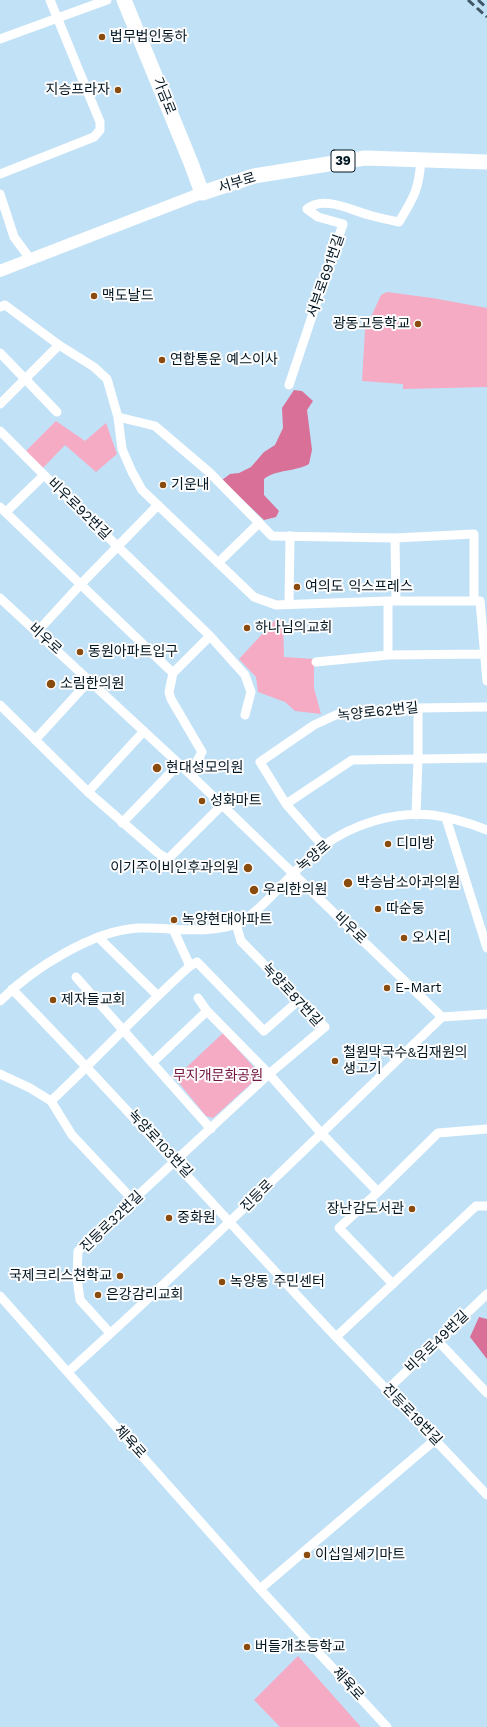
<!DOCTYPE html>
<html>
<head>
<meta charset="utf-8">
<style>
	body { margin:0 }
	canvas { display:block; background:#c1e1f7 }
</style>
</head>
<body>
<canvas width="487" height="1727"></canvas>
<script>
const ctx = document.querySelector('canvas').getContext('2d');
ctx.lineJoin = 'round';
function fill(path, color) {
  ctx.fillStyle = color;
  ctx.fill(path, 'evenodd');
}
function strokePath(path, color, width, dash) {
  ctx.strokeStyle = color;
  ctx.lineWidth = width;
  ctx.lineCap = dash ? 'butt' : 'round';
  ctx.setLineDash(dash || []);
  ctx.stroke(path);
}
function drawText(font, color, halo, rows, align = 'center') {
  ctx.font = font + ' "Work Sans","Noto Sans KR",sans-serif';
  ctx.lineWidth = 4;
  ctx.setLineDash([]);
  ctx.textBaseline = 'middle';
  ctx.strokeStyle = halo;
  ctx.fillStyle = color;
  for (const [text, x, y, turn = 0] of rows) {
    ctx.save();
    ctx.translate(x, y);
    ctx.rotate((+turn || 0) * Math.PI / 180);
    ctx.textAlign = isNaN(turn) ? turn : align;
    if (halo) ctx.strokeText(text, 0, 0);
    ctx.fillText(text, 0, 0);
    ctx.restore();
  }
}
fill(new Path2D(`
	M387 292 432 298 487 308V387L403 389V384L362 381 365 330 381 295Z
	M56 421 85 441 106 423 117 454 96 472 65 445 42 469 25 452Z
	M276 619 283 620 284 657 314 659V688L321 714 295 711 285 702 258 692 256 677 239 659Z
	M223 1033 259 1073 256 1079 213 1118 206 1116 175 1078Z
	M298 1656 361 1727H280L254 1700Z`), '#f6abc4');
fill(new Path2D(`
	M294 390 302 391 313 401 307 410 312 450 309 464C295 472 277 469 264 479V495L279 511 276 517 264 520 222 480 230 474 239 473 251 467 264 452 275 445 283 428 282 408Z
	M479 1317 487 1319V1359L470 1337Z`), '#d87097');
strokePath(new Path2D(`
	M0 39 107 0
	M0 174 94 137 100 130V122L50 0
	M0 194 14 237 31 260
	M0 307 5 305 59 345 94 367 107 379 118 417 122 449 132 472 142 490 254 597 276 605 388 601H480L487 681
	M0 353 57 412
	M289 385 343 224 318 217 307 209C323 195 351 210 369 215 379 218 389 220 399 222 414 197 419 190 421 159
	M0 404 59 345
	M118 417 155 426 209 472 272 536 395 538 474 534V601
	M0 431 44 475
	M0 507 173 673
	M6 512 44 475 210 636 245 675 251 692 245 715
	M395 538 396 601
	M218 563 259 523
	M0 598 190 774 442 1017 487 1014
	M289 604 290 536
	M37 632 81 584 158 505
	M388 655V601
	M316 662 388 655 484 654
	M0 705 88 792 158 853 168 859 222 805
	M35 740 90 680
	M190 774 202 752 171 699 169 692 173 673 210 636
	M88 792 144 731
	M286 804 352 760 487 758
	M416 815 418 759V708
	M446 818 487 948
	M122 823 179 764
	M323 846 286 804 260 762 314 725 338 714 418 708 487 707
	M173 929 190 966 197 962 264 1031 298 1001
	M98 937 157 995
	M76 977 211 1129
	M12 989C122 1102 227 1221 335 1336 386 1389 437 1441 487 1495
	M198 998 207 1011 269 1074 321 1133 378 1192
	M0 1001C32 969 93 930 139 928 171 927 206 935 236 924 253 917 273 894 286 881 298 869 309 856 323 846 353 824 395 811 432 815 450 817 469 823 487 830
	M152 1063 207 1011
	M0 1074 30 1088 51 1101 72 1135 133 1200
	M51 1101C98 1057 142 1009 190 966
	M393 1284 339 1228 378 1192 438 1133 487 1129
	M0 1296 260 1589 387 1727
	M110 1333 80 1300 77 1278 78 1251 269 1074 325 1027 241 941 236 924
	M336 1337 476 1206H487
	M438 1341 487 1393
	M68 1372C196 1257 318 1136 442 1017
	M388 1389 487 1294
	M260 1589 436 1439`), '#fff', 9);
strokePath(new Path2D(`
	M0 271 202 193`), '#fff', 12);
strokePath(new Path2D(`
	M124 0 191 163 202 193 254 176 365 158 487 162`), '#fff', 15);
strokePath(new Path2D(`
	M468 0 487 17
	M478 0 487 8`), '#3e5665', 3, [8, 4]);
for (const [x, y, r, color] of [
	[102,37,4,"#894b0e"],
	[118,90,4,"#894b0e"],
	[94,296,4,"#894b0e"],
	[418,324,4,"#894b0e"],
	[162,360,4,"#894b0e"],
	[163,485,4,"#894b0e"],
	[297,587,4,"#894b0e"],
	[247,628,4,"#894b0e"],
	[80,652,4,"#894b0e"],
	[51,684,5,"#894b0e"],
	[157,768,5,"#894b0e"],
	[202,801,4,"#894b0e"],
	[388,844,4,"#894b0e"],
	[248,868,5,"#894b0e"],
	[348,883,5,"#894b0e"],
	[254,890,5,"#894b0e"],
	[378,909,4,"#894b0e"],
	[174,920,4,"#894b0e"],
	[404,938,4,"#894b0e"],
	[387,988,4,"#894b0e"],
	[53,1000,4,"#894b0e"],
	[335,1061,4,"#894b0e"],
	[412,1209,4,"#894b0e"],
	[169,1218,4,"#894b0e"],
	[120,1276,4,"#894b0e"],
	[222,1282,4,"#894b0e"],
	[98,1295,4,"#894b0e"],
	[307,1555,4,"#894b0e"],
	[247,1647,4,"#894b0e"]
]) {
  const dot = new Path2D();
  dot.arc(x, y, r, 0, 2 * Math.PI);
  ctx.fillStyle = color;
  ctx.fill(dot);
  strokePath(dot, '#fdfdfd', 1.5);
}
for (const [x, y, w] of [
	[343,161,24]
]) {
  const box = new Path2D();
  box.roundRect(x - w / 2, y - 11, w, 22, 3);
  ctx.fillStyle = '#fdfdfd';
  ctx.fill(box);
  strokePath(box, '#021622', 1);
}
drawText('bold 13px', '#021622', null, [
	["39",343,161]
]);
drawText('14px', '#021622', '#fdfdfd', [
	["법무법인동하",110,37],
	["지승프라자",110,90,"right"],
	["맥도날드",102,296],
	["광동고등학교",410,324,"right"],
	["연합통운 예스이사",170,360],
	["기운내",171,485],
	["여의도 익스프레스",305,587],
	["하나님의교회",255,628],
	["동원아파트입구",88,652],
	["소림한의원",60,684],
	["현대성모의원",166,768],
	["성화마트",210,801],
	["디미방",396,844],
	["이기주이비인후과의원",239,868,"right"],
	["박승남소아과의원",357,883],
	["우리한의원",263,890],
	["따순둥",386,909],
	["녹양현대아파트",182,920],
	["오시리",412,938],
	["E-Mart",395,988],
	["제자들교회",61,1000],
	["철원막국수&김재원의",343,1053],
	["생고기",343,1069],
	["장난감도서관",404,1209,"right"],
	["중화원",177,1218],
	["국제크리스쳔학교",112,1276,"right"],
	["녹양동 주민센터",230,1282],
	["은강감리교회",106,1295],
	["이십일세기마트",315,1555],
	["버들개초등학교",255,1647]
], 'left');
drawText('14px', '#021622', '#fdfdfd', [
	["가금로",164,96,68],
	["서부로",237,183,-17],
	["서부로691번길",326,276,-71],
	["비우로92번길",79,509,44],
	["비우로",45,639,42],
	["녹양로62번길",378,712,-6],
	["녹양로",314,856,-40],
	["비우로",350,928,44],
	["녹양로87번길",292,995,47],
	["녹양로103번길",160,1144,47],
	["진등로",257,1196,-45],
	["진등로32번길",112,1222,-44],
	["비우로49번길",437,1342,-44],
	["진등로19번길",412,1415,46],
	["체육로",130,1442,48],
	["체육로",348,1684,48]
]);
drawText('14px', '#731541', '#fdfdfd', [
	["무지개문화공원",218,1076]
]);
</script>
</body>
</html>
